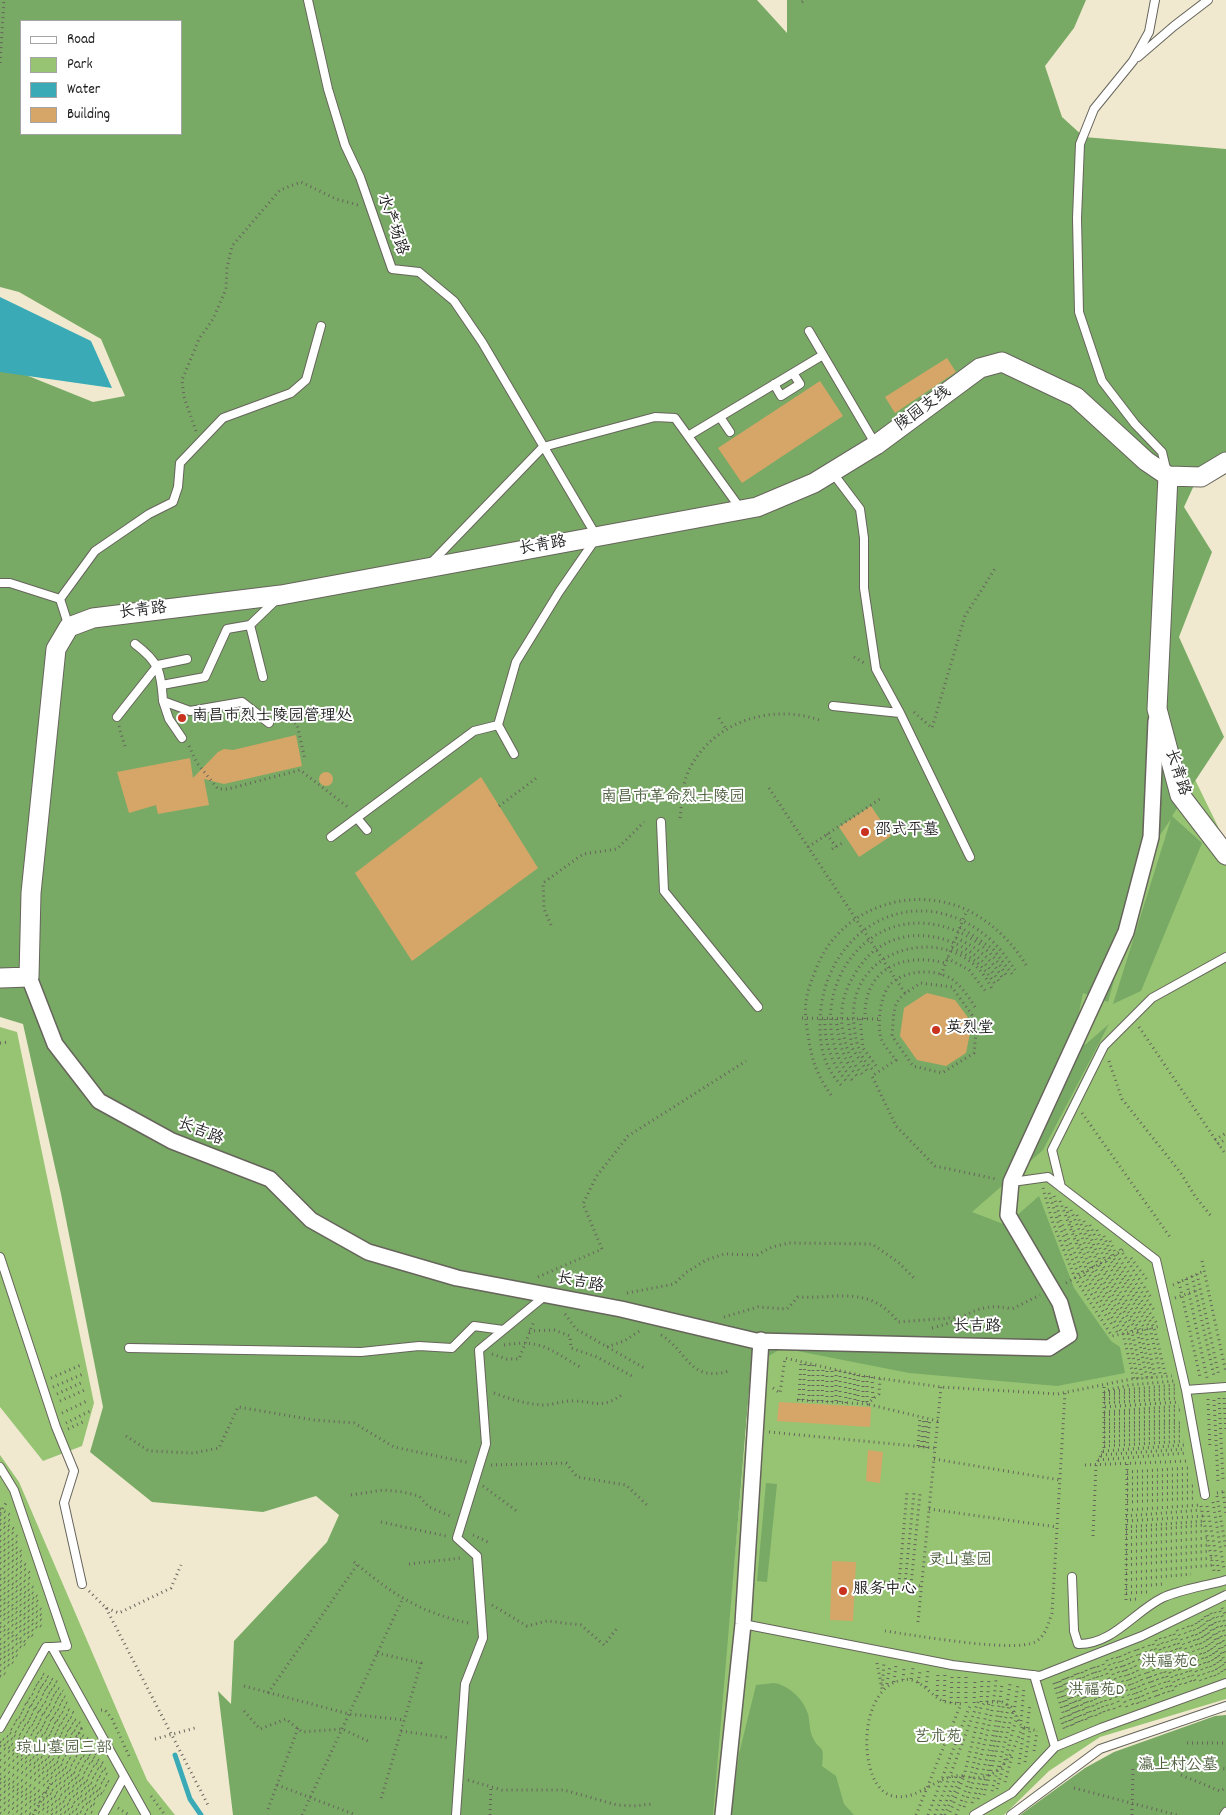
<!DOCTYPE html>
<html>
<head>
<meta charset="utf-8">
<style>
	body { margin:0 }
	#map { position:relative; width:1226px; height:1815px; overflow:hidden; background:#f0e9d0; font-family:Dekko,sans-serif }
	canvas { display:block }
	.legend { position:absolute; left:20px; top:20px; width:162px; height:115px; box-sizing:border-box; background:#fff; border:1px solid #a4a4a4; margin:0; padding:6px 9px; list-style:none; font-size:15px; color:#1c1c1c }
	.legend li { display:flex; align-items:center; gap:10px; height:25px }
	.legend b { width:25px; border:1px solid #a4a4a4 }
</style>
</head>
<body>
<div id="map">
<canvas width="1226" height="1815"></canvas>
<ul class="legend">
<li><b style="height:6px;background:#fff"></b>Road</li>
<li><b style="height:14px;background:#96c473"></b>Park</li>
<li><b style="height:14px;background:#3aabb6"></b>Water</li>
<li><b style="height:14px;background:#d6a669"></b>Building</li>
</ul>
</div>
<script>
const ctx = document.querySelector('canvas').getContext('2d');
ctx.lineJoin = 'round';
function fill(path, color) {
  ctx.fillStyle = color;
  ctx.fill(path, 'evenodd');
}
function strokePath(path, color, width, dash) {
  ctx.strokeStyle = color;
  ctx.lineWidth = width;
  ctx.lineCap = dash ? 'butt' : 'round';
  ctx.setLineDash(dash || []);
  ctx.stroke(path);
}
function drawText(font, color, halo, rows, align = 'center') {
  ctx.font = font + ' Dekko,"LXGW WenKai TC",sans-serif';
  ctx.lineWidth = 4;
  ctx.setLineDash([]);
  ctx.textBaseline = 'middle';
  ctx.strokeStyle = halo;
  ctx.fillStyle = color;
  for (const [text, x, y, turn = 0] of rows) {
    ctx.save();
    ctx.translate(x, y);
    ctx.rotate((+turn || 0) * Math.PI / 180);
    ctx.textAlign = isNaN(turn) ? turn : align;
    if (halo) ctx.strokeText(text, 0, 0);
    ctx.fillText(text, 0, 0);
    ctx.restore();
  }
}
fill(new Path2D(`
	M1181 751 1226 843V1699L1100 1737 1049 1771 1004 1815H711L755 1333 954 1243Z
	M0 1027 17 1032 94 1403 82 1446 43 1461 0 1407Z
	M0 1455 19 1482 147 1780 175 1815H0Z`), '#96c473');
fill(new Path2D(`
	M0 0H757L787 33V0H1086L1074 28 1045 66 1062 117 1084 137 1226 149V460L1196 481 1184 507 1212 552 1179 637 1224 737 1172 816 1202 843 1141 991 1113 1004 1171 819 1151 848 1108 1002 1083 993 1075 1032 1085 1045 1109 1024 1043 1150 972 1212 1006 1225 1039 1196 1074 1288 1111 1341 1120 1347 1125 1373 1057 1386 909 1373 782 1348 751 1367 713 1815H233L218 1691 231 1704 234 1641 327 1542 339 1515 316 1496 263 1512 152 1502 90 1452 103 1407 61 1194 23 1024 0 1017V368L6 367 93 402 125 396 101 339 19 292 0 287ZM21 21H181V134H21Z
	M766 1483 777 1484 767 1582 757 1581Z
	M774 1683C789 1685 804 1700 808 1714 810 1721 809 1731 813 1738 820 1753 825 1742 822 1766L836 1776 844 1804 854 1815H731L739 1754 756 1685Z
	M1226 1715V1815H1020L1085 1768 1114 1752 1215 1716Z`), '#78aa65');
fill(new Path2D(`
	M0 297 91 341 112 388 0 372Z`), '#3aabb6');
strokePath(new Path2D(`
	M175 1755 190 1799 201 1815`), '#3aabb6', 5);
fill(new Path2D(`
	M947 358 956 372 895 413 885 397Z
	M820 381 843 416 742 483 718 448Z
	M296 735 302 766 224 784 204 779 209 805 158 814 156 805 129 813 117 772 190 758 193 778 218 752 224 749 233 750Z
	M319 779a7 7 0 1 1 14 0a7 7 0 1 1-14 0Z
	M481 777 538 868 412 961 355 873Z
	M871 806 891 836 859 857 839 827Z
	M927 993 955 1000 972 1023 966 1053 946 1066 917 1060 900 1036 904 1008Z
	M779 1402 871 1407 870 1427 777 1421Z
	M868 1450 883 1452 880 1483 866 1481Z
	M832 1561 856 1562 853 1621 830 1620Z`), '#d6a669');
const service = new Path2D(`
	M308 0 328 89 345 145 360 177 392 269 419 272 454 301 482 342 597 537 559 592 516 662 498 725 514 754
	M1155 0 1149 32 1133 61 1094 109 1080 144 1077 218 1079 312 1102 381 1135 424 1162 452 1167 473
	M1138 57 1174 26 1208 0
	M809 331 876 445
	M774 384 781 396 800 384 793 373
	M720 417 730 432
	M688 436 823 355
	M832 472 860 509 864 538V588L876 669 900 713
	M431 563 543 447 655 417 675 418 740 508
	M0 583H10L60 599 69 627
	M60 599 95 551 149 514 173 502 178 487 180 463 223 418 291 393 306 380 321 326
	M250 625 263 677
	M135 644C159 662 161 671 163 701L190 711 242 702 269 723
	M162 685 205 677 227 629 250 625 276 600
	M163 701 169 719 182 738
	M833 706 900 713 970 857
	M117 717 158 665 187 659
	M357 818 367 830
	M661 822 664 891 758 1007
	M331 837 474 731 498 725
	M1012 1182 1048 1177 1156 1260 1186 1390 1205 1495
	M1061 1187 1052 1150 1104 1046 1152 998 1226 957
	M0 1257 56 1427 74 1471 64 1503 82 1584
	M129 1348 361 1352 419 1346 452 1348 474 1326 503 1330
	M1186 1390 1226 1387
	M0 1467 14 1490 67 1646 52 1647
	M1072 1577 1074 1631 1078 1644C1112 1645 1134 1612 1162 1598 1181 1589 1206 1586 1226 1580
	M743 1624 952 1665 1040 1676 1142 1636 1226 1595
	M1034 1675 1055 1747 1101 1728 1226 1683
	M0 1728 46 1647H52L146 1815
	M103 1815 124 1777
	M456 1815 465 1684 483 1638 477 1556 457 1538 486 1444 479 1350 546 1295
	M974 1815 1012 1793 1055 1747
	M1011 1815 1100 1749 1226 1706
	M1224 1815 1226 1812`);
const minor = new Path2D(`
	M29 977 55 1044 99 1101 172 1141 270 1179 311 1220 368 1252 457 1278 621 1309 756 1341 1049 1348 1069 1335 1060 1303 1008 1215 1011 1182 1126 932 1151 837 1156 721
	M723 1815 743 1624 761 1340`);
const tertiary = new Path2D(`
	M1168 476 1157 709 1180 795 1226 855
	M0 978 29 977 31 893 56 649 69 627 93 618 281 595 757 507 814 483 876 445 980 368 1002 362 1076 397 1146 461 1168 476 1201 477 1226 462`);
strokePath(service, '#66645b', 10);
strokePath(minor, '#66645b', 18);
strokePath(tertiary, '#66645b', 21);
strokePath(new Path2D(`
	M802 2 805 0
	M0 63 4 0
	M196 431 184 397 182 380 199 339 213 319 226 289 227 268 232 246 280 190 301 182 336 199 358 205
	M854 657 864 663
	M914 712 932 728 965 616 996 567
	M719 718 726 729
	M281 721 286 719 297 724 305 760
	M119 726 125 747
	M189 746 197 763 218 789H228L300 770 349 808
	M769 788 905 993
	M499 806 538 777
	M680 818C682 803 682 786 688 772 711 722 772 702 822 721
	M827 834 836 847
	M808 847 883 797
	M832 849 844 842
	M551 925 544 909 543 883 583 854 617 849 644 822
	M960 927 993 949 1012 974
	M956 938C977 947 992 959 1003 979
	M952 948C972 956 985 967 996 986
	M947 958 969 970 987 993
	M941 975 967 910
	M921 983 952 987 977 1022 974 1053 942 1073 913 1066 892 1036C895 1003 891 1001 921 983Z
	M975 1007C968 996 961 985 950 978 933 968 902 970 889 986 880 997 877 1024 881 1038 883 1045 891 1053 896 1060L872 1076 896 1126 935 1166 996 1179
	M802 1018 878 1019
	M825 1019C824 1043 832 1064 847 1082
	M836 1019C839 1041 842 1059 857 1076
	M848 1019 852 1048 867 1071
	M860 1019 863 1048 877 1067
	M865 1019C863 969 902 952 945 963
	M1139 1027 1226 1155
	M0 1043 9 1042
	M1109 1061 1122 1099 1180 1172 1195 1196 1211 1216
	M872 1069C859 1056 856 1043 854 1025 844 942 960 918 992 989
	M862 1074C849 1059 845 1045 842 1026 840 1005 845 989 856 972 891 914 969 931 1000 983
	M852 1080C794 1006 862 894 954 930 977 939 996 955 1007 977
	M841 1085C825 1068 820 1049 820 1026 819 930 916 873 991 940 1001 949 1008 960 1015 970
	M831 1095C816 1073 812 1061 808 1035 803 1005 805 997 816 969 838 910 908 884 965 909 991 921 1012 942 1026 965
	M1082 1113 1170 1237
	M1215 1140 1226 1133
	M1218 1144 1226 1139
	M1043 1188 1053 1223 1075 1278 1112 1336 1161 1326
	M1049 1193 1058 1222 1079 1276 1119 1335
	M1054 1196 1061 1221 1083 1273 1123 1334 1134 1379
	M1060 1201 1087 1271 1128 1333 1138 1379
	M1066 1207 1072 1227 1091 1269 1132 1332 1143 1379
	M1071 1210 1094 1267 1137 1331 1147 1378
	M1077 1215 1098 1264 1140 1330 1152 1378
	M1084 1221 1101 1263 1145 1329 1155 1377
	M1090 1225 1105 1260 1150 1328 1161 1377
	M1097 1230 1109 1258 1154 1327 1166 1377
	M1104 1236 1112 1256 1158 1325
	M1110 1241 1116 1254 1154 1310
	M1120 1249 1152 1299
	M1131 1258 1148 1281
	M1202 1261 1226 1373
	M1197 1274 1219 1376
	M1192 1276 1214 1376
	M538 1277 602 1249 583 1204 596 1177 628 1136 746 1061
	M1186 1279 1207 1378
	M1179 1282 1200 1377
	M1066 1283 1123 1250
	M1173 1285 1204 1271
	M627 1293 674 1284 687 1272 706 1260 724 1254 757 1255 772 1247 789 1243 872 1244 898 1262 914 1278
	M1175 1298 1195 1291
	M565 1314 576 1329 646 1369
	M724 1317 758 1307 787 1309 798 1297C838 1299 870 1285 898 1322L963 1317
	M932 1328C966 1321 975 1300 1012 1309L1040 1295
	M529 1331 554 1330 570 1336 571 1348 597 1357 632 1376
	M661 1335C688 1351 689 1383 729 1371
	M504 1345C541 1339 549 1349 580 1367
	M607 1347 624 1341 641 1330
	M492 1354 507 1359H519L534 1321
	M836 1370V1402
	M840 1371V1402
	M845 1372 846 1403
	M850 1373V1403
	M854 1374 855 1403
	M858 1375V1403
	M863 1376V1404
	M867 1376V1404L938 1421
	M872 1377 873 1399
	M51 1378 81 1365
	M53 1387 83 1374
	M773 1388 780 1393 785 1358 863 1376 941 1387 1058 1394 1131 1379 1172 1376
	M1108 1390 1130 1385 1174 1381
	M1104 1392 1175 1385
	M494 1393C510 1399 526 1404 543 1405 554 1405 564 1400 575 1401 597 1402 602 1409 623 1394
	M57 1394 83 1382
	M1104 1395 1175 1389
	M1219 1398 1223 1480
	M1224 1398 1226 1430
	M1104 1399 1176 1393
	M1208 1399 1210 1448
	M797 1400 867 1404 879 1394 880 1378
	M799 1400 801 1362
	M803 1400 805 1363
	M1214 1400 1218 1481
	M60 1401 87 1389
	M809 1401V1364
	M813 1401V1365
	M818 1401V1366
	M822 1401 823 1367
	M827 1402V1368
	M832 1402V1369
	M1104 1403 1177 1398
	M1105 1407 1178 1402
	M1104 1412 1179 1406
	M62 1413 89 1400
	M1104 1415 1180 1410
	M1104 1420 1178 1415
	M66 1423 92 1410
	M1104 1424 1179 1420
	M1104 1428 1180 1423
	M68 1429 85 1421
	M769 1432 935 1448
	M1104 1432 1181 1427
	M126 1436 149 1451 194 1453 219 1448 238 1407 314 1420 354 1423 394 1447 470 1463
	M1104 1437 1181 1431
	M1104 1442 1183 1436
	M918 1446 920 1417
	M1104 1446 1184 1441
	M921 1447 924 1418
	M924 1447 927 1419
	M927 1448 930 1419
	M1103 1451 1184 1445
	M1101 1455 1185 1449
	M934 1459 1060 1480
	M1098 1460 1186 1453
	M1127 1464 1126 1600 1137 1599
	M491 1465 566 1463 577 1477 626 1485 647 1505
	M1085 1465 1189 1461
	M1127 1472 1189 1468
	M1127 1478 1191 1474
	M1127 1484 1192 1480
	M483 1486 518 1512
	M1127 1490 1193 1486
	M1223 1492 1226 1513
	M1217 1493 1226 1491
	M351 1495 384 1490 403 1492 419 1496 429 1507 450 1516 451 1519
	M1127 1496 1194 1492
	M1217 1496 1226 1550
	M1127 1502 1196 1498
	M1213 1502 1224 1570
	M1201 1506 1214 1571
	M1207 1506 1219 1572
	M0 1509 10 1515
	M929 1509 1057 1527
	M1127 1510 1200 1505
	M0 1513 6 1503
	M0 1515 12 1522
	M1126 1516 1201 1510
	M0 1520 14 1529
	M1127 1521 1203 1516
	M381 1522 446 1536
	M0 1524 18 1537
	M1126 1527 1204 1521
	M0 1530 19 1544
	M1126 1532 1205 1525
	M473 1535 488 1542
	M0 1536 22 1552
	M1093 1536 1096 1465 1104 1449V1385
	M1126 1538 1206 1531
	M0 1541 24 1558
	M1126 1545 1207 1538
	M0 1547 26 1565
	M0 1552 30 1573
	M1126 1552 1209 1545
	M0 1558 32 1580
	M1126 1559 1210 1551
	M354 1562C395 1596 419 1612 472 1624
	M0 1563 34 1588
	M409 1564 461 1558
	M1126 1565 1212 1558
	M0 1569 38 1597
	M1126 1573 1213 1565
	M0 1575 40 1603
	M0 1579 42 1610
	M1126 1580 1191 1574
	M884 1582 921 1586
	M899 1584 907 1492
	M905 1584 914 1493
	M0 1585 44 1617
	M911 1585 920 1494
	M1126 1587 1163 1584
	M0 1590 44 1622
	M89 1591 106 1608 119 1613 171 1588 181 1565
	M1126 1593 1147 1592
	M0 1596 42 1627
	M0 1600 39 1629
	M492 1605 527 1626 547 1621 581 1625 604 1645 618 1627
	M0 1606 35 1632
	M106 1608 208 1805
	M1222 1608 1226 1616
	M0 1611 33 1636
	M1220 1611 1226 1626
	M1215 1612 1226 1636
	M1211 1613 1226 1647
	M1208 1615 1226 1656
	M0 1616 31 1639
	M1205 1616 1226 1664
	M1202 1619 1226 1672
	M1199 1621 1222 1672
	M918 1622 941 1387
	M0 1623 27 1643
	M1196 1623 1219 1675
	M1192 1625 1215 1676
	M1188 1626 1211 1677
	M0 1627 25 1645
	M1183 1628 1206 1679
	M1177 1630 1201 1681
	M885 1631C914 1635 1013 1653 1035 1642 1046 1636 1048 1624 1052 1613L1065 1393
	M0 1632 22 1648
	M1174 1634 1196 1683
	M1170 1635 1192 1684
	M1165 1637 1187 1686
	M1160 1638 1182 1688
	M0 1639 20 1653
	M1156 1640 1177 1689
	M0 1644 17 1656
	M1153 1644 1173 1691
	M1149 1645 1169 1692
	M1143 1647 1164 1694
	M0 1649 15 1659
	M1138 1649 1159 1696
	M1135 1650 1156 1697
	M1129 1652 1150 1699
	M377 1653 421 1663 381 1799
	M0 1654 13 1663
	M1125 1654 1145 1701
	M1120 1656 1141 1702
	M1117 1657 1138 1704
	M1112 1658 1133 1705
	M0 1659 11 1667
	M1107 1660 1127 1707
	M877 1663 882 1689 884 1663
	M1103 1664 1121 1709
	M0 1665 6 1669
	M1098 1666 1115 1711
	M1094 1667 1110 1714
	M1091 1668 1105 1715
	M1086 1670 1101 1716
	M0 1671 5 1674
	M1082 1672 1097 1718
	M1078 1673 1093 1720
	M43 1674 57 1682
	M1075 1674 1090 1721
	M0 1676 2 1677
	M1072 1676 1087 1722
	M1068 1677 1083 1723
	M41 1678 63 1691
	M1066 1678 1080 1725
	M911 1679 913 1668
	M1063 1679 1077 1726
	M903 1680 904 1668
	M1060 1681 1074 1727
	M38 1682 65 1697
	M894 1682 896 1665
	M1057 1682 1072 1728
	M918 1683 920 1671
	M1054 1683 1068 1729
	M887 1684 890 1665
	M36 1685 70 1705
	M244 1686 349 1714 404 1720
	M926 1687 928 1670
	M34 1689 74 1713
	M268 1693 357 1565
	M32 1694 80 1723
	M937 1696 938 1673
	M29 1698 82 1729
	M944 1701 945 1674
	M27 1702 90 1740
	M981 1702 982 1680
	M987 1702 989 1680
	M951 1703 952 1676
	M958 1703 959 1676
	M966 1703V1677
	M974 1703 975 1679
	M25 1704 92 1746
	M1007 1705 1010 1684
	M23 1709 99 1756
	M101 1710H105L112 1719 130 1758
	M244 1711 260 1729 286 1719 302 1732 342 1729 368 1741
	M1014 1712 1018 1684
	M21 1713 103 1763
	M19 1717 107 1770
	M1061 1718 1065 1731
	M16 1720 110 1776
	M1021 1721 1024 1687
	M14 1724 109 1782
	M1022 1727C1014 1753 998 1786 964 1776L981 1707 985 1702H1002L1011 1707 1022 1727 1038 1731
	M1027 1728 1030 1704
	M11 1729 107 1786
	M401 1731 450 1738
	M10 1733 104 1791
	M7 1736 102 1794
	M3 1739 100 1797
	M155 1739 195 1728
	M0 1742 98 1801
	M74 1742 83 1726
	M1187 1743H1226
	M0 1746 97 1806
	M1034 1751 1037 1731
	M0 1753 94 1808
	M1185 1758 1214 1768 1226 1769
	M0 1760 93 1813
	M1025 1762 1030 1729
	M1019 1764 1024 1728
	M0 1767 78 1815
	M0 1774 70 1815
	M1181 1775 1220 1791 1226 1788
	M0 1779 61 1815
	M468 1780 502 1790H564L617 1805 634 1806 652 1804
	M1005 1782 1012 1756
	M0 1783 53 1815
	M277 1785 356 1815
	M1074 1788 1177 1815
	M0 1789 43 1815
	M997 1789 1017 1716
	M46 1791 86 1815
	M992 1791 1013 1711
	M0 1795 32 1815
	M984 1795 1009 1706
	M151 1796 165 1815
	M978 1799 987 1775 1004 1703
	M0 1800 23 1815
	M972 1803C986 1765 998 1724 1002 1683
	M0 1807 13 1815
	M964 1807C979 1767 992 1724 996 1680
	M118 1808 129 1815
	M268 1809 298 1728
	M0 1813 3 1815
	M33 1815 51 1783
	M302 1815 402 1600
	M490 1815 491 1786
	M916 1815 961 1704C954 1703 945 1703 939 1699 927 1691 919 1677 903 1680 856 1686 857 1789 893 1796 919 1802 939 1772 964 1776L949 1815
	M928 1815 971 1703
	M935 1815 978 1702
	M941 1815 956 1776
	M945 1815 961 1776
	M956 1815 970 1778 989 1703
	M1132 1815 1133 1767`), '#66645b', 3, [1, 4]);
strokePath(service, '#fff', 8);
strokePath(minor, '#fff', 15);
strokePath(tertiary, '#fff', 19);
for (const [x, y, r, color] of [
	[182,718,5,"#c8321e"],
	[865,832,5,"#c8321e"],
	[936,1030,5,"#c8321e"],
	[843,1591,5,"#c8321e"]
]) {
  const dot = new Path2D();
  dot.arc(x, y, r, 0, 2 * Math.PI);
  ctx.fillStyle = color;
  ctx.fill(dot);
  strokePath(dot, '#fff', 2);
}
drawText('16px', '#1c1c1c', '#fff', [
	["水产场路",391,225,71],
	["陵园支线",924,410,-36],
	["长青路",543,547,-10],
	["长青路",143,612,-7],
	["长青路",1176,773,72],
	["长吉路",200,1133,22],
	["长吉路",580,1284,11],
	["长吉路",977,1328,1]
]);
drawText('16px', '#1c1c1c', '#fff', [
	["南昌市烈士陵园管理处",192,718],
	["邵式平墓",875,832],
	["英烈堂",946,1030],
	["服务中心",853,1591]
], 'left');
drawText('16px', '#4d5f3f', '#fff', [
	["南昌市革命烈士陵园",673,799],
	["灵山墓园",960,1562],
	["洪福苑C",1169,1664],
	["洪福苑D",1096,1692],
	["艺术苑",938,1739],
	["琼山墓园三部",64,1750],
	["瀛上村公墓",1178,1767]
]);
</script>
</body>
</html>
